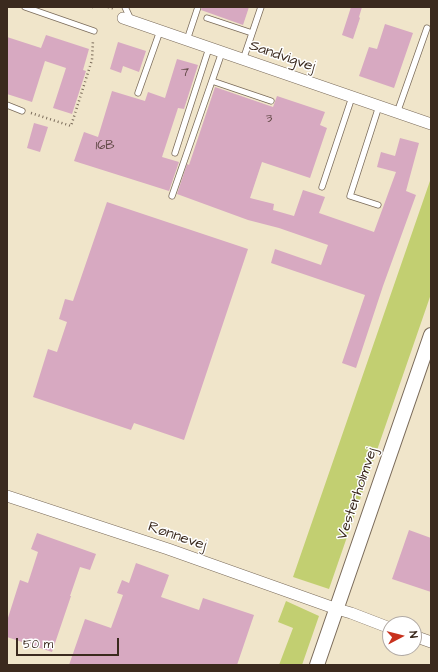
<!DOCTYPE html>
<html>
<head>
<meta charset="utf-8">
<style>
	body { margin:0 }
	#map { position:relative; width:438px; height:672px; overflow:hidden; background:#f0e5ca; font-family:"Architects Daughter",sans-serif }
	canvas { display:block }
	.frame { position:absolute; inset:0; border:8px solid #3b2a1e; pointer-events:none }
	.north { position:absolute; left:382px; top:616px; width:40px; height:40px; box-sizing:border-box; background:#fff; border:1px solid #b1aaa5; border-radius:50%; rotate:83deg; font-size:11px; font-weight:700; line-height:16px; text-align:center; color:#3b2a1e }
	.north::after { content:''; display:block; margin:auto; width:14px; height:18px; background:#c8321e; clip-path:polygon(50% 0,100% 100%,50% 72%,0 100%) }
	.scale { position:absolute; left:16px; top:638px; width:103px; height:18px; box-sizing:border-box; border:2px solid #3b2a1e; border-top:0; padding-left:5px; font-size:12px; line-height:14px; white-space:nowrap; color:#3b2a1e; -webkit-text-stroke:3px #fff; paint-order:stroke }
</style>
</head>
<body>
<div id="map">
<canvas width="438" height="672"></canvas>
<div class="frame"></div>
<div class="north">N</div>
<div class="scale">50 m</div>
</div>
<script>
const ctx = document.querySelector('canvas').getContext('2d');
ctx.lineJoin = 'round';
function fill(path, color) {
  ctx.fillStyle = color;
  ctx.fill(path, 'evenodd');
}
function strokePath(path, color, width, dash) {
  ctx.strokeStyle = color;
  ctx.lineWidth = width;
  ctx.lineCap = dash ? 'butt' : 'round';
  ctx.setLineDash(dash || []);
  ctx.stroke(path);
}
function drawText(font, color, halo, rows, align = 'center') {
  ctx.font = font + ' "Architects Daughter",sans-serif';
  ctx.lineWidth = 3;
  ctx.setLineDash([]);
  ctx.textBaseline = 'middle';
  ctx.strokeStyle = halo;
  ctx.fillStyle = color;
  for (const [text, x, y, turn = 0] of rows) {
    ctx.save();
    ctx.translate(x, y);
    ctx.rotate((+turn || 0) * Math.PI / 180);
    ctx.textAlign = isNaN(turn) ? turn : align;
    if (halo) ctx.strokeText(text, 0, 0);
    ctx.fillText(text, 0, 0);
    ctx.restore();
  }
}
fill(new Path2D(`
	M431 178V294L329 589 293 577Z
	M286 601 319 616 302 665H279L293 628 278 622Z`), '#c2cf71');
fill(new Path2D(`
	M202 7H249L243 25 201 10Z
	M351 7H362L359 17 360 18 353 39 342 35Z
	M385 24 413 33 394 88 359 76 369 47 377 49Z
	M46 35 89 49 83 70 86 71 72 114 53 108 66 68 45 61 32 102 7 94V37L41 48Z
	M118 42 146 51 139 72 123 66 121 73 110 69Z
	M177 59 198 65 184 109 178 108 162 157 179 162 169 191 74 161 84 132 98 137 112 91 145 101 148 92 165 98Z
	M215 87 273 107 277 96 325 112 320 125 327 128 310 178 262 162 250 198 274 204 273 210 294 216 303 190 325 197 319 213 374 232 396 172 377 167 381 152 395 156 400 138 419 143 406 191 416 195 383 286 356 368 342 363 365 295 271 263 275 249 321 265 328 245 279 228 248 220 177 194 187 164 189 165Z
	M34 123 48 127 40 152 27 148Z
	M107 202 248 249 184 440 134 423 131 430 33 397 48 349 57 352 67 322 59 319 65 299 73 301Z
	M409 530 431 538V592L392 579Z
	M37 533 96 554 90 570 80 567 70 596H71L52 652 7 637V621L20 580 28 583 38 552 31 549Z
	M136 563 169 575 161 597 199 610 203 598 254 615 237 665H69L85 619 111 628 123 595 117 593 122 580 129 583Z`), '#d7a9c1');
const service = new Path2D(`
	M25 7 94 31
	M125 7 131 20
	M207 18 252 33
	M187 40 198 7
	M243 60 261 7
	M212 81 271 101
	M138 93 160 31
	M7 105 22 111
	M397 113 427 28
	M175 153 209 48
	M322 187 352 97
	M172 196 222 52
	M378 205 350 196 379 106`);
const minor = new Path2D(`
	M123 18 431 124
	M7 496 168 549 337 609 351 613 390 628
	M414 636 431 642`);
const tertiary = new Path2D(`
	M317 665 431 335`);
strokePath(service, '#7a6b5a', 7);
strokePath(minor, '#7a6b5a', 12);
strokePath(tertiary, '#7a6b5a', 16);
strokePath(new Path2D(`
	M92 7H96
	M108 7 115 9
	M31 113 71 126 92 60 93 40`), '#7a6b5a', 2.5, [1, 3]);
strokePath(service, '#fff', 5.5);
strokePath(minor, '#fff', 11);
strokePath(tertiary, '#fff', 14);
drawText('13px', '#624a47', null, [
	["7",185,73],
	["3",269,119],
	["16B",105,146]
]);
drawText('15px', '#3b2a1e', '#fff', [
	["Sandvigvej",282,57,19],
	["Vesterholmvej",358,494,-71],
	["Rønnevej",177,537,19]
]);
</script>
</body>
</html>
